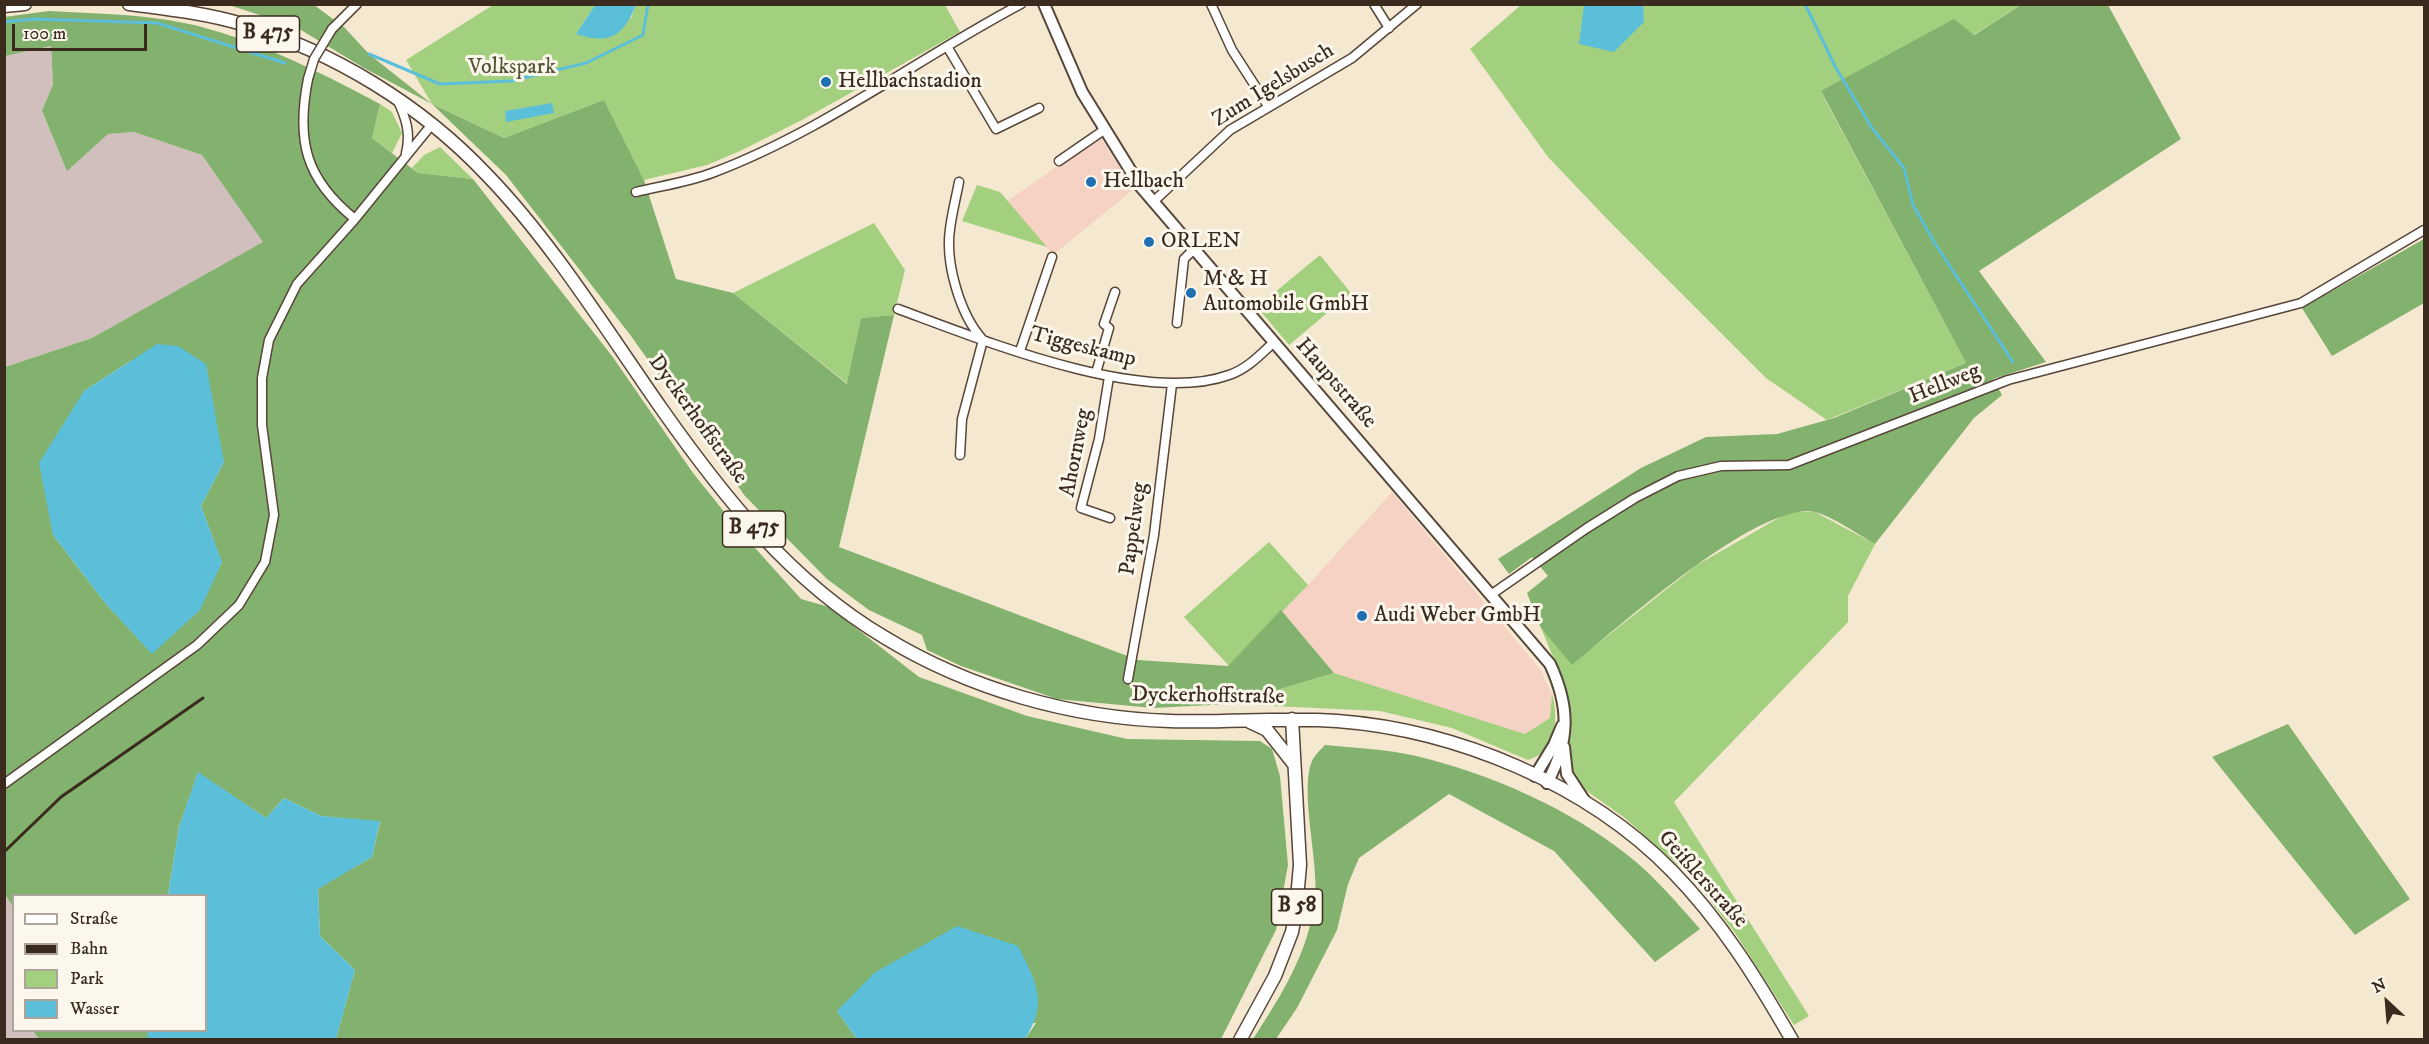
<!DOCTYPE html>
<html>
<head>
<meta charset="utf-8">
<style>
	body { margin:0 }
	#map { position:relative; width:2429px; height:1044px; overflow:hidden; background:#f5e8d1; font-family:"IM FELL DW Pica",serif }
	canvas { display:block }
	.frame { position:absolute; inset:0; border:6px solid #3b2a1e; pointer-events:none }
	.legend { position:absolute; left:12px; top:894px; width:195px; height:138px; box-sizing:border-box; background:#fbf7ec; border:2px solid #aea59a; margin:0; padding:8px 10px; list-style:none; font-size:18px; color:#3b2a1e }
	.legend li { display:flex; align-items:center; gap:12px; height:30px }
	.legend b { width:30px; border:2px solid #aea59a }
	.north { position:absolute; left:2357px; top:972px; width:60px; height:60px; -webkit-text-stroke:4px #fbf7ec; paint-order:stroke; rotate:334deg; font-size:16px; font-weight:700; line-height:24px; text-align:center; color:#3b2a1e }
	.north::after { content:''; display:block; margin:auto; width:21px; height:27px; background:#3b2a1e; clip-path:polygon(50% 0,100% 100%,50% 72%,0 100%) }
	.scale { position:absolute; left:12px; top:24px; width:135px; height:27px; box-sizing:border-box; border:3px solid #3b2a1e; border-top:0; padding-left:8px; font-size:18px; line-height:21px; white-space:nowrap; color:#3b2a1e; -webkit-text-stroke:4px #fbf7ec; paint-order:stroke }
</style>
</head>
<body>
<div id="map">
<canvas width="2429" height="1044"></canvas>
<div class="frame"></div>
<ul class="legend">
<li><b style="height:8px;background:#fff"></b>Straße</li>
<li><b style="height:8px;background:#3b2a1e"></b>Bahn</li>
<li><b style="height:16px;background:#a3d07e"></b>Park</li>
<li><b style="height:16px;background:#5cbfda"></b>Wasser</li>
</ul>
<div class="north">N</div>
<div class="scale">100 m</div>
</div>
<script>
const ctx = document.querySelector('canvas').getContext('2d');
ctx.lineJoin = 'round';
function fill(path, color) {
  ctx.fillStyle = color;
  ctx.fill(path, 'evenodd');
}
function strokePath(path, color, width, dash) {
  ctx.strokeStyle = color;
  ctx.lineWidth = width;
  ctx.lineCap = dash ? 'butt' : 'round';
  ctx.setLineDash(dash || []);
  ctx.stroke(path);
}
function drawText(font, color, halo, rows, align = 'center') {
  ctx.font = font + ' "IM FELL DW Pica",serif';
  ctx.lineWidth = 6;
  ctx.setLineDash([]);
  ctx.textBaseline = 'middle';
  ctx.strokeStyle = halo;
  ctx.fillStyle = color;
  for (const [text, x, y, turn = 0] of rows) {
    ctx.save();
    ctx.translate(x, y);
    ctx.rotate((+turn || 0) * Math.PI / 180);
    ctx.textAlign = isNaN(turn) ? turn : align;
    if (halo) ctx.strokeText(text, 0, 0);
    ctx.fillText(text, 0, 0);
    ctx.restore();
  }
}
fill(new Path2D(`
	M1100 137 1134 189 1053 255 1007 201Z
	M1392 492 1540 669 1552 694 1550 718 1525 734 1334 673 1281 610 1308 585Z`), '#f5d2c3');
fill(new Path2D(`
	M51 46 53 84 42 112 67 170 108 134 134 132 202 155 264 242 92 338 5 367 4 56Z
	M4 894 13 907 14 1030 33 1031 39 1039H5Z`), '#d1bfbd');
fill(new Path2D(`
	M636 4 945 5 960 32 802 120 740 151 707 165 644 180 604 100 504 138 432 104 406 60 493 5H595L576 34 631 18Z
	M1521 5H2021L1973 35 1953 20 1821 92 1966 363 1827 420 1766 378 1610 222 1548 157 1470 49Z
	M380 104 392 112 402 133 392 153 372 138Z
	M440 147 473 179 418 173 412 168 424 155Z
	M977 185 1000 192 1047 247 962 221Z
	M874 223 905 270 894 315 861 318 848 384 733 293Z
	M1320 255 1351 293 1289 345 1257 307Z
	M1789 512H1815L1875 544 1848 596V622L1674 802 1809 1016 1794 1025 1735 933 1695 881 1625 818 1581 787 1571 771 1567 749 1570 728 1565 685 1541 628 1572 664 1697 565Z
	M1269 542 1308 585 1229 666 1184 617Z
	M1334 673 1525 734 1550 718 1552 694C1559 716 1556 753 1528 760L1452 728 1380 711 1230 704Z`), '#a3d07e');
fill(new Path2D(`
	M229 5H314L344 27 369 54 432 104 504 138 604 100 644 180 676 279 733 293 847 384 861 318 894 315 839 547 1138 660 1228 666 1281 610 1334 673 1230 704 1153 708 1057 699 961 666 927 650 922 635 869 610 827 579 745 496 631 336 506 175 432 104 364 68 296 27Z
	M2021 5H2108L2181 139 1979 271 2046 362 1993 379 2002 395 1974 418 1875 544C1859 535 1832 516 1815 512 1758 501 1618 628 1572 665L1541 628 1527 593 1548 576 1532 557 1509 574 1498 559 1641 468 1706 437 1777 434 1834 418 1966 363 1821 91 1954 19 1974 35Z
	M49 11C88 13 129 14 168 20 240 31 316 70 380 104L372 138 418 173 473 179 612 356 693 473 738 529 801 599 829 607 919 677 1027 716 1127 739 1260 741 1272 749 1280 776 1288 865 1276 930 1221 1039H1025L1036 1023 837 1011 857 1039H336L355 970 320 936 318 888 372 857 380 822 321 816 284 798 266 818 198 773 179 827 168 895 14 896 13 907 4 893 5 367 92 338 263 242 202 155 134 132 108 134 67 171 42 111 53 84 51 46 5 56 4 17ZM132 360 224 462 201 506 222 563 152 653 106 604 53 535 84 391Z
	M2424 239V303L2332 356 2302 308Z
	M2288 724 2410 899 2355 935 2212 757Z
	M1325 745C1354 748 1387 749 1416 756 1491 774 1569 808 1630 857 1656 878 1678 904 1700 929L1655 962 1554 851 1449 794 1359 858 1348 884 1337 930 1297 1008 1276 1039H1253C1281 996 1308 953 1315 901 1320 863 1298 788 1313 759 1316 754 1321 749 1325 745Z
	M33 1031H148L149 1039H39Z`), '#82b26d');
fill(new Path2D(`
	M595 5V4L636 5C623 37 609 45 576 34Z
	M1584 5H1643L1644 22 1614 52 1579 44Z
	M552 103 554 113 506 122 505 111Z
	M157 344 178 346 206 364 224 462 201 506 222 562 200 610 152 654 106 604 53 535 39 463 84 391Z
	M198 772 266 818 284 798 321 816 380 821 372 857 318 889 320 936 355 970 336 1039 149 1040 147 1037 148 1031 206 1030V896L168 895 179 827Z
	M957 926 1018 946C1036 982 1049 1002 1025 1039H857L837 1011 874 973Z`), '#5cbfda');
strokePath(new Path2D(`
	M1805 4 1836 68 1872 128 1904 168 1913 205 1936 245 2013 362
	M4 22 34 19 157 23 285 63
	M369 54 440 84 511 81 586 63 643 35 648 4`), '#5cbfda', 3);
const street = new Path2D(`
	M1211 4 1232 50 1268 106
	M1374 4 1389 28
	M332 29 357 4
	M948 48 996 129 1039 108
	M308 79C296 140 305 179 355 219
	M397 99C406 118 411 133 406 153
	M1059 161 1104 130
	M959 182C956 198 952 213 950 229 945 263 960 315 983 340L962 419 960 455
	M636 192C661 186 688 182 712 173 822 132 917 59 1021 4
	M1153 202 1230 130 1352 58 1417 4
	M898 309C982 340 1143 406 1229 375 1247 369 1260 355 1273 343
	M1177 323 1184 259 1193 250
	M1020 351 1052 257
	M1096 373 1109 328 1104 324 1115 292
	M1109 377 1099 439 1081 508 1110 518
	M1492 594 1587 528 1635 498 1678 476 1721 466 1789 465 2008 380 2301 303 2424 230
	M1128 679 1154 535 1172 384
	M4 784 197 645 239 605 265 562 274 515 262 425V378L269 340 297 284 355 219 433 123`);
const secondary = new Path2D(`
	M1044 4 1082 92 1140 186 1550 664C1570 707 1570 741 1547 783
	M1564 747 1567 774 1586 803
	M1535 776 1554 745 1562 726`);
const primary = new Path2D(`
	M129 4C167 9 205 13 242 24 334 52 421 105 487 175 552 242 607 331 661 408 723 496 790 581 884 637 969 689 1071 718 1170 721 1226 723 1281 717 1337 721 1457 730 1587 784 1672 871 1721 921 1757 979 1792 1040
	M4 6 25 4
	M1250 722 1267 730 1293 763
	M1240 1040 1275 976 1292 932 1296 910 1300 865 1292 719`);
strokePath(street, '#574639', 11);
strokePath(secondary, '#574639', 14);
strokePath(primary, '#574639', 15);
strokePath(street, '#fff', 8);
strokePath(secondary, '#fff', 10);
strokePath(primary, '#fff', 12);
strokePath(new Path2D(`
	M4 852 61 797 203 698`), '#3b2a1e', 3);
const streetBridge = new Path2D(`
	M308 79 314 59 332 29`);
strokePath(streetBridge, '#574639', 11, []);
strokePath(streetBridge, '#fff', 8);
for (const [x, y, r, color] of [
	[826,82,6,"#1f6fb2"],
	[1091,182,6,"#1f6fb2"],
	[1149,242,6,"#1f6fb2"],
	[1191,293,6,"#1f6fb2"],
	[1362,616,6,"#1f6fb2"]
]) {
  const dot = new Path2D();
  dot.arc(x, y, r, 0, 2 * Math.PI);
  ctx.fillStyle = color;
  ctx.fill(dot);
  strokePath(dot, '#fbf7ec', 2);
}
for (const [x, y, w] of [
	[268,34,63],
	[754,529,63],
	[1297,907,51]
]) {
  const box = new Path2D();
  box.roundRect(x - w / 2, y - 18, w, 36, 4.5);
  ctx.fillStyle = '#fbf7ec';
  ctx.fill(box);
  strokePath(box, '#3b2a1e', 1.5);
}
drawText('bold 21px', '#3b2a1e', null, [
	["B 475",268,34],
	["B 475",754,529],
	["B 58",1297,907]
]);
drawText('22px', '#555436', '#fbf7ec', [
	["Volkspark",512,68]
]);
drawText('22px', '#3b2a1e', '#fbf7ec', [
	["Hellbachstadion",838,82],
	["Hellbach",1103,182],
	["ORLEN",1161,242],
	["M & H",1203,280],
	["Automobile GmbH",1203,305],
	["Audi Weber GmbH",1374,616]
], 'left');
drawText('22px', '#3b2a1e', '#fbf7ec', [
	["Zum Igelsbusch",1274,86,-32],
	["Tiggeskamp",1083,348,14],
	["Hauptstraße",1335,384,49],
	["Hellweg",1945,385,-22],
	["Dyckerhoffstraße",697,420,54],
	["Ahornweg",1077,453,-79],
	["Pappelweg",1135,529,-82],
	["Dyckerhoffstraße",1208,697,1],
	["Geißlerstraße",1702,880,48]
]);
</script>
</body>
</html>
